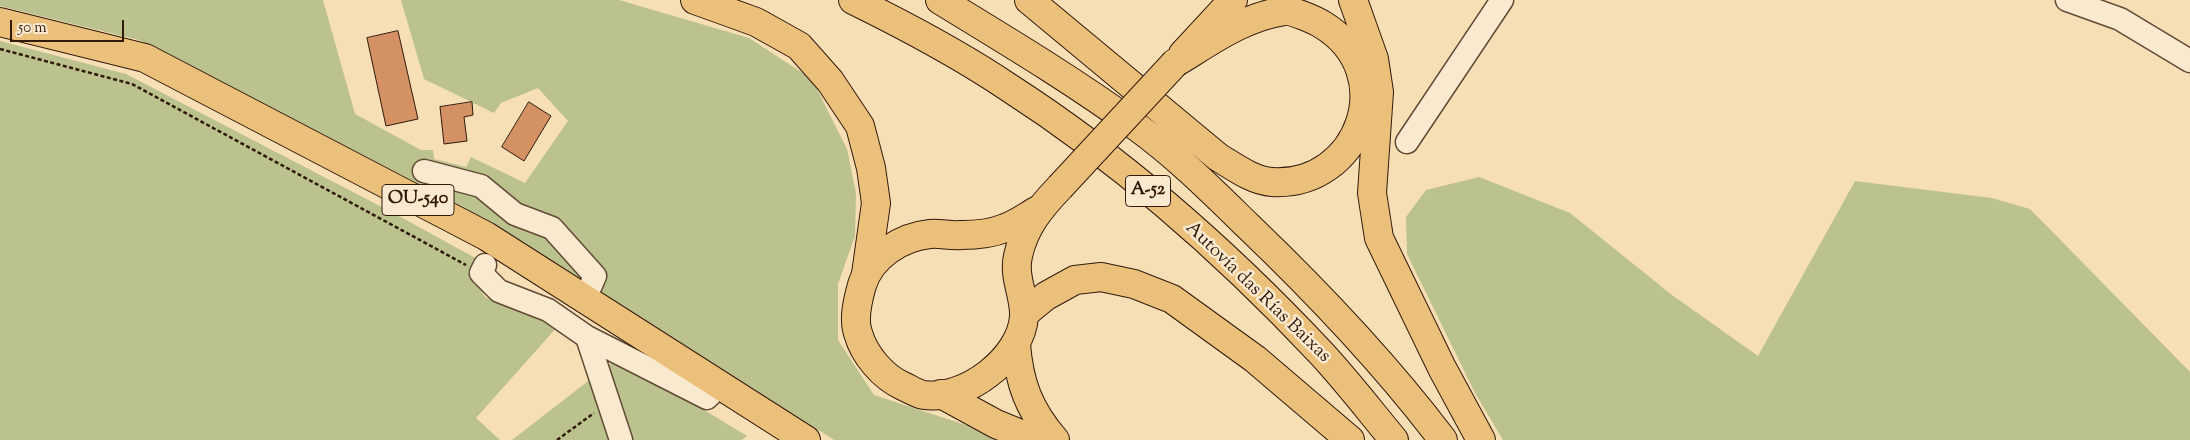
<!DOCTYPE html>
<html>
<head>
<meta charset="utf-8">
<style>
	body { margin:0 }
	#map { position:relative; width:2190px; height:440px; overflow:hidden; background:#f6dfb5; font-family:"Sorts Mill Goudy",serif }
	canvas { display:block }
	.scale { position:absolute; left:10px; top:20px; width:114px; height:22px; box-sizing:border-box; border:2px solid #31190c; border-top:0; padding-left:6px; font-size:15px; line-height:18px; white-space:nowrap; color:#31190c; -webkit-text-stroke:4px #f9eacf; paint-order:stroke }
</style>
</head>
<body>
<div id="map">
<canvas width="2190" height="440"></canvas>
<div class="scale">50 m</div>
</div>
<script>
const ctx = document.querySelector('canvas').getContext('2d');
ctx.lineJoin = 'round';
function fill(path, color) {
  ctx.fillStyle = color;
  ctx.fill(path, 'evenodd');
}
function strokePath(path, color, width, dash) {
  ctx.strokeStyle = color;
  ctx.lineWidth = width;
  ctx.lineCap = dash ? 'butt' : 'round';
  ctx.setLineDash(dash || []);
  ctx.stroke(path);
}
function drawText(font, color, halo, rows, align = 'center') {
  ctx.font = font + ' "Sorts Mill Goudy",serif';
  ctx.lineWidth = 5;
  ctx.setLineDash([]);
  ctx.textBaseline = 'middle';
  ctx.strokeStyle = halo;
  ctx.fillStyle = color;
  for (const [text, x, y, turn = 0] of rows) {
    ctx.save();
    ctx.translate(x, y);
    ctx.rotate((+turn || 0) * Math.PI / 180);
    ctx.textAlign = isNaN(turn) ? turn : align;
    if (halo) ctx.strokeText(text, 0, 0);
    ctx.fillText(text, 0, 0);
    ctx.restore();
  }
}
fill(new Path2D(`
	M0 0H323L355 114 421 150H433L434 159 466 167 471 157 525 183 568 121 538 88 501 103 494 113 424 79 401 0H619L749 38 812 79 847 149 856 193 855 236 838 284V340L874 395 975 428 1004 440H834L564 268 406 177 139 40 0 6Z
	M0 41 126 74 399 216 479 260 474 278 485 297 502 305 526 310 558 326 476 418 500 440H0Z
	M1479 177 1570 213 1672 295 1758 356 1855 181 1992 198 2030 209 2190 372V440H1503L1475 393 1407 254 1406 217 1426 190Z
	M618 358 747 436 742 440H512Z`), '#bbc28e');
const building = new Path2D(`
	M398 31 418 119 386 126 367 38Z
	M472 102 473 115 464 117 467 141 444 144 440 107Z
	M529 102 551 116 524 161 502 147Z`);
fill(building, '#d49164');
strokePath(building, '#31190c', 1);
const minor = new Path2D(`
	M2067 0 2120 19 2190 61
	M1407 142 1502 0
	M424 171 481 186 515 214 552 228 595 276 585 299
	M485 265 481 273 499 291 548 310 587 337 621 440
	M587 337 707 398 720 385`);
const major = new Path2D(`
	M0 22 145 58 486 236 806 440
	M1183 54 1233 0
	M1038 210C1027 216 1017 224 1005 228 993 233 974 235 961 235 951 236 940 233 930 234 901 237 871 256 862 285 858 299 853 319 858 333 864 355 883 377 903 386 910 389 917 394 924 395 965 401 1022 358 1024 316 1025 296 1013 277 1018 256 1024 227 1040 208 1060 187
	M1016 344C1019 383 1029 410 1055 440
	M941 394 996 424 1035 440`);
const highway = new Path2D(`
	M695 0 756 22 799 46 830 81 860 126 871 168 876 203 866 274
	M853 0C906 26 959 54 1008 87 1123 161 1228 254 1321 353 1347 381 1370 411 1394 440
	M940 0C1007 41 1074 81 1137 127 1177 156 1212 191 1247 225 1317 292 1384 362 1443 440
	M1029 0 1218 157C1233 166 1253 181 1272 182 1360 187 1401 73 1323 25 1315 20 1292 10 1284 11 1243 17 1210 42 1175 63
	M1353 0 1374 59 1379 92 1372 193 1379 238 1442 368 1481 440
	M1024 314 1046 296 1075 280 1101 277 1134 284 1172 299 1255 359 1350 440`);
strokePath(minor, '#624a36', 25);
strokePath(major, '#31190c', 30);
strokePath(highway, '#31190c', 30);
strokePath(new Path2D(`
	M0 49 132 84 466 265
	M557 440 594 413`), '#31190c', 2.5, [4, 2.5]);
strokePath(minor, '#f9eacf', 22);
strokePath(major, '#ebc07a', 28);
strokePath(highway, '#ebc07a', 28);
const majorBridge = new Path2D(`
	M1060 187 1175 63`);
strokePath(majorBridge, '#31190c', 30, []);
strokePath(majorBridge, '#ebc07a', 28);
for (const [x, y, w] of [
	[1148,191,45],
	[418,200,72]
]) {
  const box = new Path2D();
  box.roundRect(x - w / 2, y - 15.5, w, 31, 4);
  ctx.fillStyle = '#f9eacf';
  ctx.fill(box);
  strokePath(box, '#31190c', 1);
}
drawText('bold 18px', '#31190c', null, [
	["A-52",1148,191],
	["OU-540",418,200]
]);
drawText('19px', '#31190c', '#f9eacf', [
	["Autovía das Rías Baixas",1257,293,44]
]);
</script>
</body>
</html>
